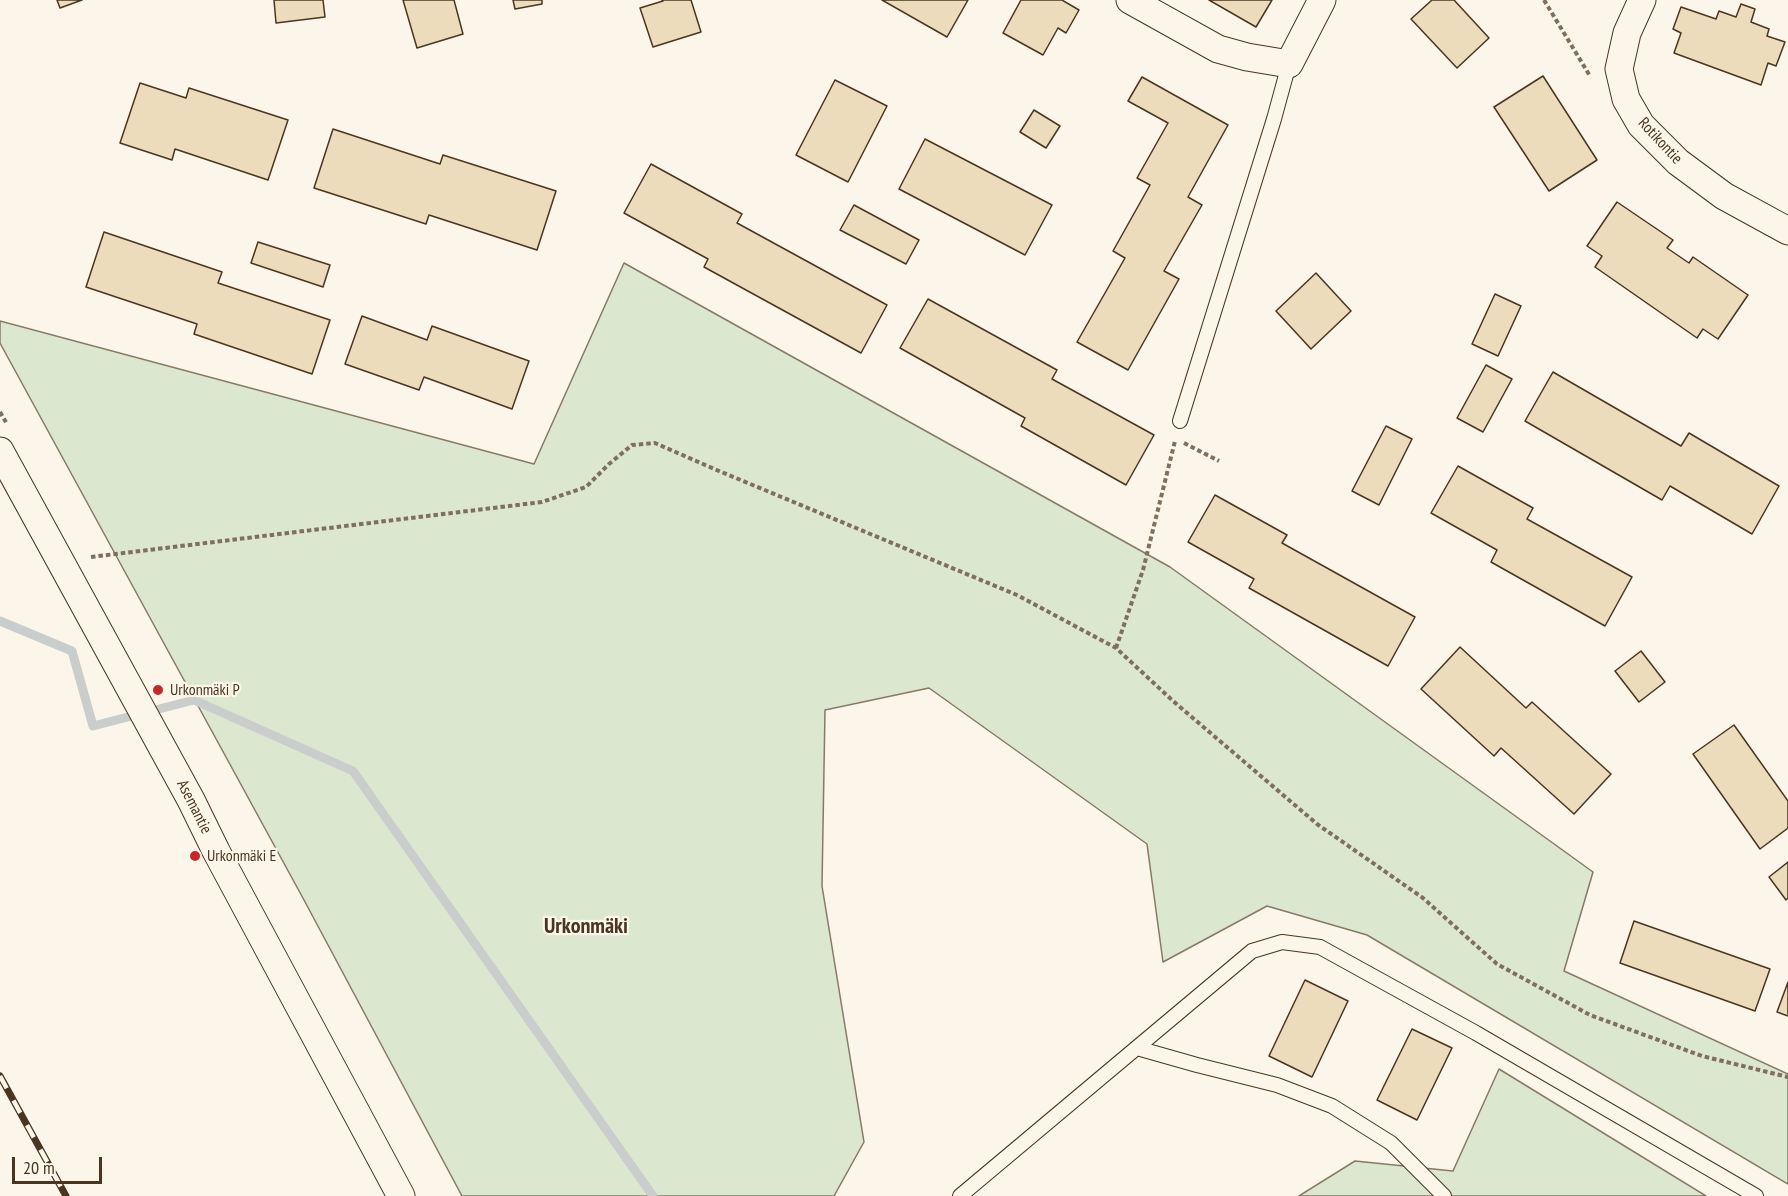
<!DOCTYPE html>
<html>
<head>
<meta charset="utf-8">
<style>
	body { margin:0 }
	#map { position:relative; width:1788px; height:1196px; overflow:hidden; background:#fbf6e9; font-family:"PT Sans Narrow",sans-serif }
	canvas { display:block }
	.scale { position:absolute; left:12px; top:1157px; width:90px; height:27px; box-sizing:border-box; border:3px solid #4a3520; border-top:0; padding-left:8px; font-size:18px; line-height:21px; white-space:nowrap; color:#4a3520; -webkit-text-stroke:4px #fbf6e9; paint-order:stroke }
</style>
</head>
<body>
<div id="map">
<canvas width="1788" height="1196"></canvas>
<div class="scale">20 m</div>
</div>
<script>
const ctx = document.querySelector('canvas').getContext('2d');
ctx.lineJoin = 'round';
function fill(path, color) {
  ctx.fillStyle = color;
  ctx.fill(path, 'evenodd');
}
function strokePath(path, color, width, dash) {
  ctx.strokeStyle = color;
  ctx.lineWidth = width;
  ctx.lineCap = dash ? 'butt' : 'round';
  ctx.setLineDash(dash || []);
  ctx.stroke(path);
}
function drawText(font, color, halo, rows, align = 'center') {
  ctx.font = font + ' "PT Sans Narrow",sans-serif';
  ctx.lineWidth = 4.5;
  ctx.setLineDash([]);
  ctx.textBaseline = 'middle';
  ctx.strokeStyle = halo;
  ctx.fillStyle = color;
  for (const [text, x, y, turn = 0] of rows) {
    ctx.save();
    ctx.translate(x, y);
    ctx.rotate((+turn || 0) * Math.PI / 180);
    ctx.textAlign = isNaN(turn) ? turn : align;
    if (halo) ctx.strokeText(text, 0, 0);
    ctx.fillText(text, 0, 0);
    ctx.restore();
  }
}
const green = new Path2D(`
	M624 263 1170 567 1593 872 1564 971 1788 1074V1184L1367 935 1267 906 1163 962 1147 844 929 688 825 710 822 886 864 1142 834 1196H462L304 900 0 343V321L534 464Z
	M1499 1069 1706 1196H1299L1355 1161 1453 1171Z`);
fill(green, '#dce7d0');
strokePath(green, '#887966', 1.5);
strokePath(new Path2D(`
	M0 621 72 651 93 726 194 700 353 771 653 1196`), '#c9cecd', 9);
const building = new Path2D(`
	M57 0H82L60 8Z
	M274 0H323L325 17 276 23Z
	M403 0H454L463 34 417 48Z
	M513 0H542V4L515 9Z
	M662 0H691L701 32 653 47 640 8 663 1Z
	M882 0H968L947 37Z
	M1021 0H1062L1079 10 1066 33 1058 28 1043 55 1003 33Z
	M1209 0H1272L1256 27Z
	M1432 0H1454L1489 38 1457 68 1411 19Z
	M1741 4 1755 9 1751 22 1769 29 1767 36 1785 42 1776 66 1768 63 1761 85 1674 53 1681 33 1673 29 1681 7 1716 19 1719 11 1736 17Z
	M1543 76 1597 160 1549 191 1494 107Z
	M1142 77 1228 125 1188 197 1202 205 1164 271 1179 279 1128 370 1077 342 1125 258 1113 251 1150 185 1137 178 1168 123 1128 101Z
	M835 80 887 106 848 182 796 155Z
	M140 83 186 98 189 88 288 120 268 180 175 149 172 160 120 143Z
	M1034 110 1060 126 1046 148 1020 132Z
	M333 129 440 164 443 155 556 191 537 250 429 215 426 224 314 188Z
	M925 139 1052 205 1025 255 899 189Z
	M651 164 742 214 737 223 887 305 861 353 704 267 708 259 624 213Z
	M1617 202 1673 240 1667 248 1689 263 1693 257 1748 295 1718 339 1703 329 1697 338 1595 267 1602 256 1587 246Z
	M854 205 919 240 906 264 840 230Z
	M104 232 222 272 218 283 330 320 312 374 194 334 197 324 86 287Z
	M258 242 330 265 323 287 251 263Z
	M1316 273 1351 311 1311 349 1276 311Z
	M1495 294 1521 306 1498 356 1472 344Z
	M928 299 1057 370 1052 379 1154 435 1126 485 1021 426 1025 418 900 348Z
	M362 316 427 340 432 326 529 361 512 409 424 377 419 390 345 364Z
	M1486 365 1512 379 1483 432 1457 418Z
	M1553 372 1681 446 1689 433 1779 486 1752 534 1670 486 1662 500 1525 421Z
	M1386 426 1412 439 1379 505 1352 491Z
	M1458 466 1533 508 1527 519 1632 577 1605 626 1491 562 1497 550 1431 513Z
	M1215 495 1287 535 1282 543 1415 617 1388 666 1249 588 1254 579 1188 542Z
	M1460 647 1526 708 1532 702 1611 774 1574 814 1501 748 1494 756 1421 689Z
	M1641 651 1665 682 1639 702 1615 671Z
	M1734 725 1788 801V828L1760 849 1693 754Z
	M1788 862V898L1786 900 1769 877Z
	M1634 921 1770 969 1755 1011 1620 963Z
	M1305 980 1348 1001 1312 1077 1269 1056Z
	M1788 982V1016L1777 1012Z
	M1412 1029 1452 1048 1417 1120 1377 1100Z`);
fill(building, '#ecdcbc');
strokePath(building, '#4a3520', 1.5);
const service = new Path2D(`
	M1180 421 1274 119 1289 64
	M1137 1048 1197 1065 1277 1085 1332 1106 1391 1143 1444 1196
	M960 1196 1252 951 1282 942 1320 947 1476 1033 1756 1196`);
const minor = new Path2D(`
	M1130 0 1218 49 1247 57 1289 64 1322 0
	M1642 0 1627 33 1619 69 1626 99 1641 125 1678 162 1724 196 1788 231
	M0 451 191 800 216 851 401 1196`);
strokePath(service, '#4a3520', 16);
strokePath(minor, '#4a3520', 29);
strokePath(new Path2D(`
	M1544 0 1590 76
	M0 412 7 424
	M1184 443 1219 461
	M91 557 542 502 586 487 609 464 632 445 655 443 719 471 1017 595 1116 648 1173 701 1317 824 1423 898 1497 964 1590 1015 1702 1056 1788 1077
	M1116 648 1143 570 1175 441`), '#7f6f5c', 4, [4.5, 3]);
strokePath(service, '#fbf6e9', 14);
strokePath(minor, '#fbf6e9', 27);
const rail = new Path2D(`
	M0 1076 66 1196`);
strokePath(rail, '#4a3520', 7);
strokePath(rail, '#fbf6e9', 4.5, [14]);
for (const [x, y, r, color] of [
	[158,690,6,"#c62828"],
	[195,856,6,"#c62828"]
]) {
  const dot = new Path2D();
  dot.arc(x, y, r, 0, 2 * Math.PI);
  ctx.fillStyle = color;
  ctx.fill(dot);
  strokePath(dot, '#fbf6e9', 2);
}
drawText('16px', '#4a3520', '#fbf6e9', [
	["Rotikontie",1660,141,47],
	["Asemantie",194,807,63]
]);
drawText('16px', '#4a3520', '#fbf6e9', [
	["Urkonmäki P",170,690],
	["Urkonmäki E",207,856]
], 'left');
drawText('bold 22px', '#4a3520', '#fbf6e9', [
	["Urkonmäki",586,927]
]);
</script>
</body>
</html>
